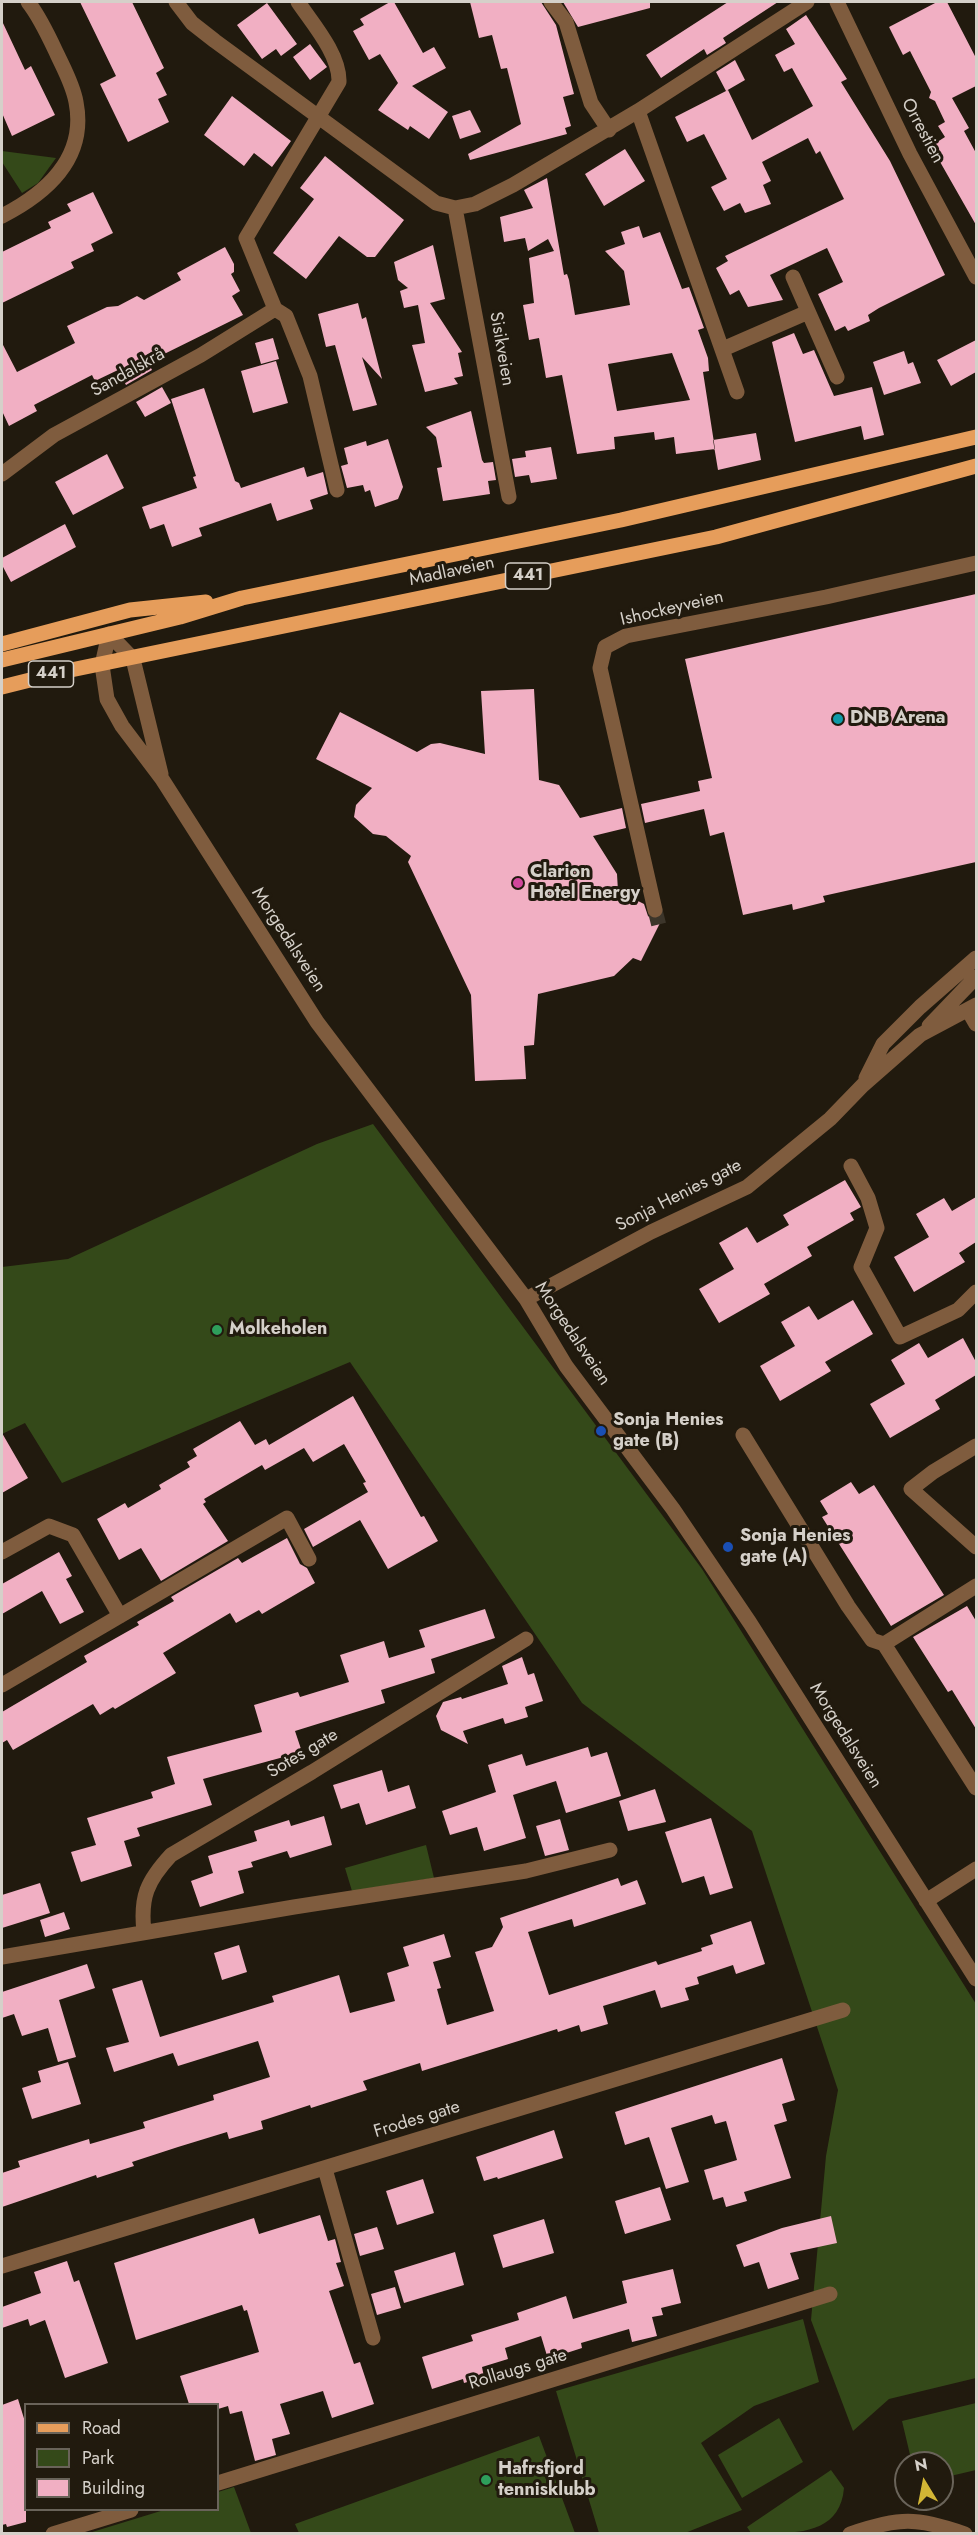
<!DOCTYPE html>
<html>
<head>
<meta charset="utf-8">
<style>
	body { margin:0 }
	#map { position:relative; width:978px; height:2535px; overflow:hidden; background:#211a0e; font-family:Jost,sans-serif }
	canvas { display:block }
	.frame { position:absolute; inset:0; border:3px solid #d5d0c9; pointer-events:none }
	.legend { position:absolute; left:24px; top:2403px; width:195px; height:108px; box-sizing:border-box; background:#211a0e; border:2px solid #696359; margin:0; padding:8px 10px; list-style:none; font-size:18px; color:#d5d0c9 }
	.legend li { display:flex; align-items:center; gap:12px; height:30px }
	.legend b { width:30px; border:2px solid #696359 }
	.north { position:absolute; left:894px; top:2451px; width:60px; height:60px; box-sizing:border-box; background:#211a0e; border:2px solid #696359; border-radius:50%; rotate:350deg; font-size:16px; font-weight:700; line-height:24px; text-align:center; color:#d5d0c9 }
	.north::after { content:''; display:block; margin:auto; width:21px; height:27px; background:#d3b635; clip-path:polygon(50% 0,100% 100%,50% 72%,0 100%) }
</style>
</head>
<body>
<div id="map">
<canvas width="978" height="2535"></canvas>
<div class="frame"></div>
<ul class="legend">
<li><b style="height:8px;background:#e69d5b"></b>Road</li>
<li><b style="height:16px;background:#344919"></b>Park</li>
<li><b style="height:16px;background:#f1afc3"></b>Building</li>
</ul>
<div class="north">N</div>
</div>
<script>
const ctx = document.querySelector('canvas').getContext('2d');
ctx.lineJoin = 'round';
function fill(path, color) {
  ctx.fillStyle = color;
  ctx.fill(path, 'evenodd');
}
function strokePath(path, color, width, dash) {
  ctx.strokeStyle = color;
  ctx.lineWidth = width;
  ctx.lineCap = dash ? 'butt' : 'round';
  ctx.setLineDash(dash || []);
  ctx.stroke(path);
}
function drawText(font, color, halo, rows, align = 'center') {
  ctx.font = font + ' Jost,sans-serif';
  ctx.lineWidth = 6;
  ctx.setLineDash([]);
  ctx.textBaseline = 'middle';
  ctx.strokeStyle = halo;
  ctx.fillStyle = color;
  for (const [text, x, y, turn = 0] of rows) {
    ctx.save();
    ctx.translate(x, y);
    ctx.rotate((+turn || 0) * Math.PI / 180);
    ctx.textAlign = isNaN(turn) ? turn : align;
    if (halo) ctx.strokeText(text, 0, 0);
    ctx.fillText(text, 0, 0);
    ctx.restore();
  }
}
fill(new Path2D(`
	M2 151 56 158 38 183 22 193 2 162Z
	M373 1124 702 1569 976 2004V2378L889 2399 853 2431 811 2320 826 2156 838 2090 752 1831 582 1703 350 1362 62 1483 25 1423 2 1434V1267L68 1259 317 1144Z
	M426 1845 434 1878 352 1891 345 1868Z
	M803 2319 819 2382 754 2406 701 2443 742 2510 685 2533H599L556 2391Z
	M976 2403V2470L942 2478V2463H912L902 2421Z
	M779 2418 803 2462 742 2498 718 2455Z
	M539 2436 575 2533H299L295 2524Z
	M831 2470 844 2488C840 2535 796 2534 751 2533L747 2527Z
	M234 2487 251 2533H89L164 2510H218V2492Z`), '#344919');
fill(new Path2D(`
	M80 2H132L164 68 156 73 167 95 158 99 169 122 128 142 100 84 116 76Z
	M390 2H394L423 53 434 47 446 68 412 86 448 112 429 139 410 126 408 130 378 110 398 83 380 54 369 60 353 31 364 25 360 19Z
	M470 2H541L556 25 574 94 563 97 571 126 565 128 567 134 470 160 468 154 521 124 507 68 501 69 492 35 479 38Z
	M563 2H650V8L578 27Z
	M728 2H778L723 38 726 43 707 55 704 49 661 78 646 55Z
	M937 2H947L976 58V86L952 98 969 128 964 131 976 153V225L931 146 945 137 938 126 945 122 935 101 929 98 931 92 910 51 903 55 889 27Z
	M267 3 297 44 281 56 276 49 262 59 237 25Z
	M806 15 847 79 841 82 890 161 945 275 879 308 868 315 870 321 848 331 845 326 835 331 818 294 843 282 827 248 770 275 783 300 748 307 739 290 730 295 716 268 728 261 725 256 844 199 820 151 816 154 808 138 762 162 771 181 763 185 771 204 745 213 740 203 724 211 711 187 727 179 704 134 687 142 675 117 728 90 752 140 813 106 792 68 784 72 775 55 795 44 786 29Z
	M2 21 25 70 31 66 55 115 12 136 2 113Z
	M310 44 327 67 310 80 293 57Z
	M735 60 745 80 726 91 716 72Z
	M232 96 291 141 272 167 254 153 244 166 204 135Z
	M470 110 481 132 460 139 452 116Z
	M625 149 645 181 604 206 585 174Z
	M325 156 404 220 375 257H367L339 236 306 279 273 253 314 199 300 188Z
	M547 178 564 275 567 274 569 280 575 315 630 305 624 271 605 251 625 244 621 232 639 226 643 238 660 232 682 289 689 287 704 328 698 330 708 358 709 371 703 372 715 449 676 454 674 437 655 440 654 432 614 437 615 449 577 454 562 375 546 378 539 338 529 340 523 305 534 303 529 258 554 251 548 239 528 251 525 238 504 242 500 217 533 208 524 190ZM672 353 690 400 617 411 608 364Z
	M93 192 113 233 91 244 94 251 71 262 74 268 2 303V252L51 228 48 222 71 211 67 204Z
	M433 245 445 299 430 303 462 352 458 353 463 376 454 378 458 384 425 392 412 345 425 343 418 305 404 308 400 291 408 288 398 280 394 262Z
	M225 247 234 264V272L231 274 240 291 232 296 243 315 148 362 152 370 126 385 118 370 95 381 92 375 34 405 37 411 9 426 2 411V343L17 372 75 343 67 326 107 307 118 306 137 296 144 300 181 280 177 273Z
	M358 303 362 319 366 317 382 379 362 357 377 405 353 411 335 345 326 347 318 314Z
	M794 333 803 354 814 350 834 396 872 387 884 435 864 440 861 426 795 442 772 342Z
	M273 338 279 359 261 364 255 343Z
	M976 340V372L951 386 937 360Z
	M904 351 908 364 913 362 921 383 884 395 873 362Z
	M276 361 288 403 253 413 241 371Z
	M162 387 171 403 145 417 136 402Z
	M204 388 235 481 239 483 241 488 304 467 307 477 323 472 328 494 310 500 313 509 277 521 271 503 199 528 202 536 172 547 164 524 150 529 142 507 197 488 193 477 196 476 171 399Z
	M471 411 482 460 484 463 493 462 496 480 488 481 490 494 443 501 437 468 442 467 436 437 426 427Z
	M756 433 761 460 718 470 713 440Z
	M388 439 403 487 398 499 375 507 370 490 365 492 363 485 347 488 341 466 348 464 344 448 366 441 367 446Z
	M551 447 557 479 531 483 529 475 515 477 512 459 526 457 525 451Z
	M107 454 124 488 73 515 55 482Z
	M65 524 76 547 11 582 2 565V558Z
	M976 594V862L823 896 825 902 793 910 792 904 743 915 724 832 710 836 704 809 645 823 641 804 700 791 698 781 712 778 685 659Z
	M534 689 539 780 559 785 580 818 622 808 626 828 593 836 617 874 618 891 644 904 648 916 652 919H658L664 915 641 961 633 958 614 976 538 994 534 1045 524 1046 526 1079 475 1081 471 995 408 862 411 856 386 836 373 834 354 817 356 805 372 788 316 759 340 712 417 752 431 744 440 743 485 754 481 691Z
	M845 1180 861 1207 850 1213 854 1220 807 1247 812 1256 764 1284 770 1294 719 1323 699 1289 734 1269 719 1243 747 1227 757 1243 789 1225 783 1215Z
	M976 1197V1242L959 1253 965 1262 914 1292 894 1257 929 1237 916 1214 944 1198 952 1211Z
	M853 1300 873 1334 825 1362 831 1371 780 1401 760 1366 795 1346 781 1322 809 1306 818 1320Z
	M963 1338 976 1362V1375L935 1400 940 1409 890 1438 870 1404 905 1384 891 1360 919 1343 928 1358Z
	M353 1396 421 1517 424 1516 438 1541 388 1569 360 1520 313 1547 304 1529 368 1492 363 1483 366 1482 344 1444 313 1462 304 1448 265 1470 262 1465 204 1499 206 1502 203 1504 228 1541 161 1581 141 1548 119 1560 97 1519 125 1503 128 1508 161 1489 159 1485 190 1467 187 1462 197 1456 193 1449 240 1421 255 1445 266 1439 269 1445Z
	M2 1433 28 1478 2 1493Z
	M851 1482 859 1494 874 1485 944 1595 891 1626 822 1517 828 1514 820 1501Z
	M287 1538 300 1564 307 1568 315 1583 262 1614 259 1610 236 1623 230 1613 163 1653 176 1673 115 1709 113 1707 100 1715 93 1704 13 1750 7 1740 2 1743V1712L87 1662 84 1656 139 1625 137 1622 174 1601 171 1597 238 1558 242 1563Z
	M59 1552 72 1576 66 1579 84 1612 60 1624 42 1591 2 1614V1584Z
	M967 1606 976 1621V1729L952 1690 948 1692 913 1637Z
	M485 1609 495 1638 431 1659 435 1673 381 1690 385 1703 295 1731 302 1752 203 1779 212 1805 137 1828 140 1836 124 1841 132 1866 81 1882 71 1852 96 1845 87 1818 153 1798 151 1792 175 1784 167 1757 262 1732 254 1705 298 1692 300 1697 349 1682 340 1655 384 1641 389 1658 425 1647 419 1630Z
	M522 1657 528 1675 534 1673 543 1701 525 1707 528 1717 505 1724 503 1718 463 1731 468 1744 441 1730 436 1716 443 1702 461 1697 462 1699 508 1684 502 1666Z
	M588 1747 591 1757 607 1752 621 1796 566 1813 556 1781 513 1795 526 1838 484 1851 477 1827 450 1835 442 1811 496 1792 488 1765 522 1754 526 1766Z
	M382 1770 388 1792 409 1785 416 1808 366 1825 359 1803 341 1809 333 1785Z
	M655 1789 666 1822 628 1831 619 1801Z
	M324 1816 332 1845 290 1858 287 1851 251 1862 253 1867 238 1871 244 1893 200 1907 191 1881 213 1873 208 1856 257 1841 254 1831 289 1820 291 1826Z
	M711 1818 733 1888 710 1895 704 1876 682 1883 665 1832Z
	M560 1819 569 1850 545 1856 536 1826Z
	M618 1878 621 1886 637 1880 646 1904 574 1927 572 1919 528 1932 549 1995 656 1961 658 1965 702 1951 701 1948 713 1944 710 1935 751 1921 765 1964 736 1974 733 1965 697 1977 699 1984 685 1988 689 2000 661 2008 655 1990 603 2006 608 2024 581 2032 579 2025 558 2032 557 2029 422 2071 420 2063 363 2081 367 2090 311 2108 310 2105 261 2121 263 2129 229 2139 227 2132 178 2147 132 2162 134 2166 97 2178 96 2175 2 2207V2173L20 2167 18 2161 89 2139 90 2144 145 2128 143 2122 214 2100 213 2095 270 2077 258 2041 178 2066 173 2053 114 2072 106 2048 129 2042 112 1989 142 1980 160 2037 274 2002 272 1996 339 1975 350 2013 395 2001 387 1973 409 1966 403 1947 444 1934 451 1957 433 1962 441 1988 437 1989 447 2025 494 2011 475 1952 492 1947 503 1927 500 1918Z
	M40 1883 50 1913 2 1928V1895Z
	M64 1912 70 1929 45 1937 40 1920Z
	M239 1945 247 1972 222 1980 214 1953Z
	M87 1964 95 1988 59 2000 76 2057 58 2062 48 2028 22 2036 14 2014 2 2018V1992Z
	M782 2058 795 2100 782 2104 787 2121 774 2125 791 2178 744 2192 747 2201 726 2207 723 2197 713 2200 704 2170 737 2160 726 2121 715 2124 712 2115 671 2128 689 2182 666 2189 649 2137 625 2145 615 2112Z
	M68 2062 81 2104 32 2119 22 2088 41 2082 38 2071Z
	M554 2130 563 2158 498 2179 497 2177 484 2181 476 2157Z
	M423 2179 434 2213 397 2225 386 2191Z
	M660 2187 671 2220 625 2234 615 2201Z
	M320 2215 328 2241 335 2239 341 2262 336 2263 344 2286 329 2291 354 2364 360 2362 374 2404 332 2418 323 2391 280 2404 290 2434 272 2439 276 2455 255 2461 242 2411 230 2414 228 2406 218 2409V2404H189L180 2376 259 2352 247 2310 244 2311 242 2305 136 2340 114 2263 254 2218 259 2234Z
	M831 2216 837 2243 790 2253 799 2279 768 2289 759 2262 744 2267 736 2245 782 2228Z
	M544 2219 554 2253 503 2268 493 2235Z
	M377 2227 384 2249 360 2256 354 2234Z
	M455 2252 464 2285 404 2303 394 2271Z
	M67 2261 74 2282 79 2280 108 2363 65 2378 45 2320 30 2326 28 2319 2 2328V2307L41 2293 34 2272Z
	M673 2269 681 2303 661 2308 663 2315 652 2317 657 2336 632 2342 629 2329 581 2343 582 2348 548 2359 541 2336 505 2348 508 2359 482 2367 484 2377 464 2383 463 2379 432 2389 422 2357 473 2341 471 2335 519 2320 517 2313 566 2296 573 2319 627 2303 622 2281Z
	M395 2287 401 2308 377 2315 371 2294Z
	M18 2399 26 2425V2522L7 2527 6 2524 2 2525V2405Z`), '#f1afc3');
strokePath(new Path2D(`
	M655 910 659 926`), '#3c352a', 15, [15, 8]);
strokePath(new Path2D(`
	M176 2 192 23 215 41 436 203 455 208 475 204 513 185 638 111 807 2
	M551 2 566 22 591 103 609 130
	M837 2 910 154 976 277
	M638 111 737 392
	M455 208 509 497
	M2 216C47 193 87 158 76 102 73 85 64 69 57 54 49 37 40 17 28 2
	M793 277 837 377
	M275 309 286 316 310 376 337 490
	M723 349 808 312
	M2 474 54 435 201 355 275 309 246 238 339 82C340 55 313 24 298 2
	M109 634 102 665 107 699 122 726 162 779 317 1022 526 1299 566 1366 673 1509 750 1623 976 1979
	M109 634 133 659 161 774
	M655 910 600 668 605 647 626 636 826 597 976 563
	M968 1010 976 1024
	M929 1026 976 977
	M866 1078 883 1044 920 1007 976 958
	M851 1166 868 1198 877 1228 861 1267 900 1337 958 1310 976 1292
	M526 1299 651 1232 747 1187 830 1119 863 1085 920 1035 976 1005
	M743 1435 848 1606 872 1640 884 1644 976 1586
	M976 1446 933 1472 911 1489 976 1547
	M2 1552 49 1526 73 1535 120 1616
	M884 1644 976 1788
	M2 1685 287 1518 309 1559
	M926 1901 976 1869
	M144 1932C140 1897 147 1881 171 1855L312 1772 526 1639
	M2 1957 294 1907 526 1871 610 1850
	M325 2169 373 2338
	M2 2266 843 2010
	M218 2483 830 2294
	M53 2534 131 2510
	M850 2534C899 2517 917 2517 965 2534`), '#7f5c3e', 15);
strokePath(new Path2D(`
	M2 644 130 610 206 602
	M2 660 180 617 242 598 621 520 976 437
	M2 687 66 671 716 537 976 466`), '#e69d5b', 15);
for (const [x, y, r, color] of [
	[838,719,6,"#0f9aa8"],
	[518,883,6,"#d1479c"],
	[217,1330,6,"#2e9e5b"],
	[601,1431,6,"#1a4fb4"],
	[728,1547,6,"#1a4fb4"],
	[486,2480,6,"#2e9e5b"]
]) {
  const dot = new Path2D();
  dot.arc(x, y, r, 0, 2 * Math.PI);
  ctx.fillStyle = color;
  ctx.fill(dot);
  strokePath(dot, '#211a0e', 2);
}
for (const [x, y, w] of [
	[528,576,45],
	[51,674,45]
]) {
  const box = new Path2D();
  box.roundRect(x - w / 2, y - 13, w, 26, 4.5);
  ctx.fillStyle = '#211a0e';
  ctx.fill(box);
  strokePath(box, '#d5d0c9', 1.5);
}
drawText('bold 16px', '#d5d0c9', null, [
	["441",528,576],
	["441",51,674]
]);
drawText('18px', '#d5d0c9', '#211a0e', [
	["Orrestien",922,131,62],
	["Sisikveien",501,349,80],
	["Sandalskrå",128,373,-29],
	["Madlaveien",452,572,-12],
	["Ishockeyveien",672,609,-13],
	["Morgedalsveien",288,940,57],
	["Sonja Henies gate",679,1196,-27],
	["Morgedalsveien",572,1334,56],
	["Morgedalsveien",845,1736,58],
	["Sotes gate",303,1754,-31],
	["Frodes gate",417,2120,-17],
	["Rollaugs gate",518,2370,-17]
]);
drawText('bold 18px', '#d5d0c9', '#211a0e', [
	["DNB Arena",850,719],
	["Clarion",530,873],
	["Hotel Energy",530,894],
	["Molkeholen",229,1330],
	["Sonja Henies",613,1421],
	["gate (B)",613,1442],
	["Sonja Henies",740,1537],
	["gate (A)",740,1558],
	["Hafrsfjord",498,2470],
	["tennisklubb",498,2491]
], 'left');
</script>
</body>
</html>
